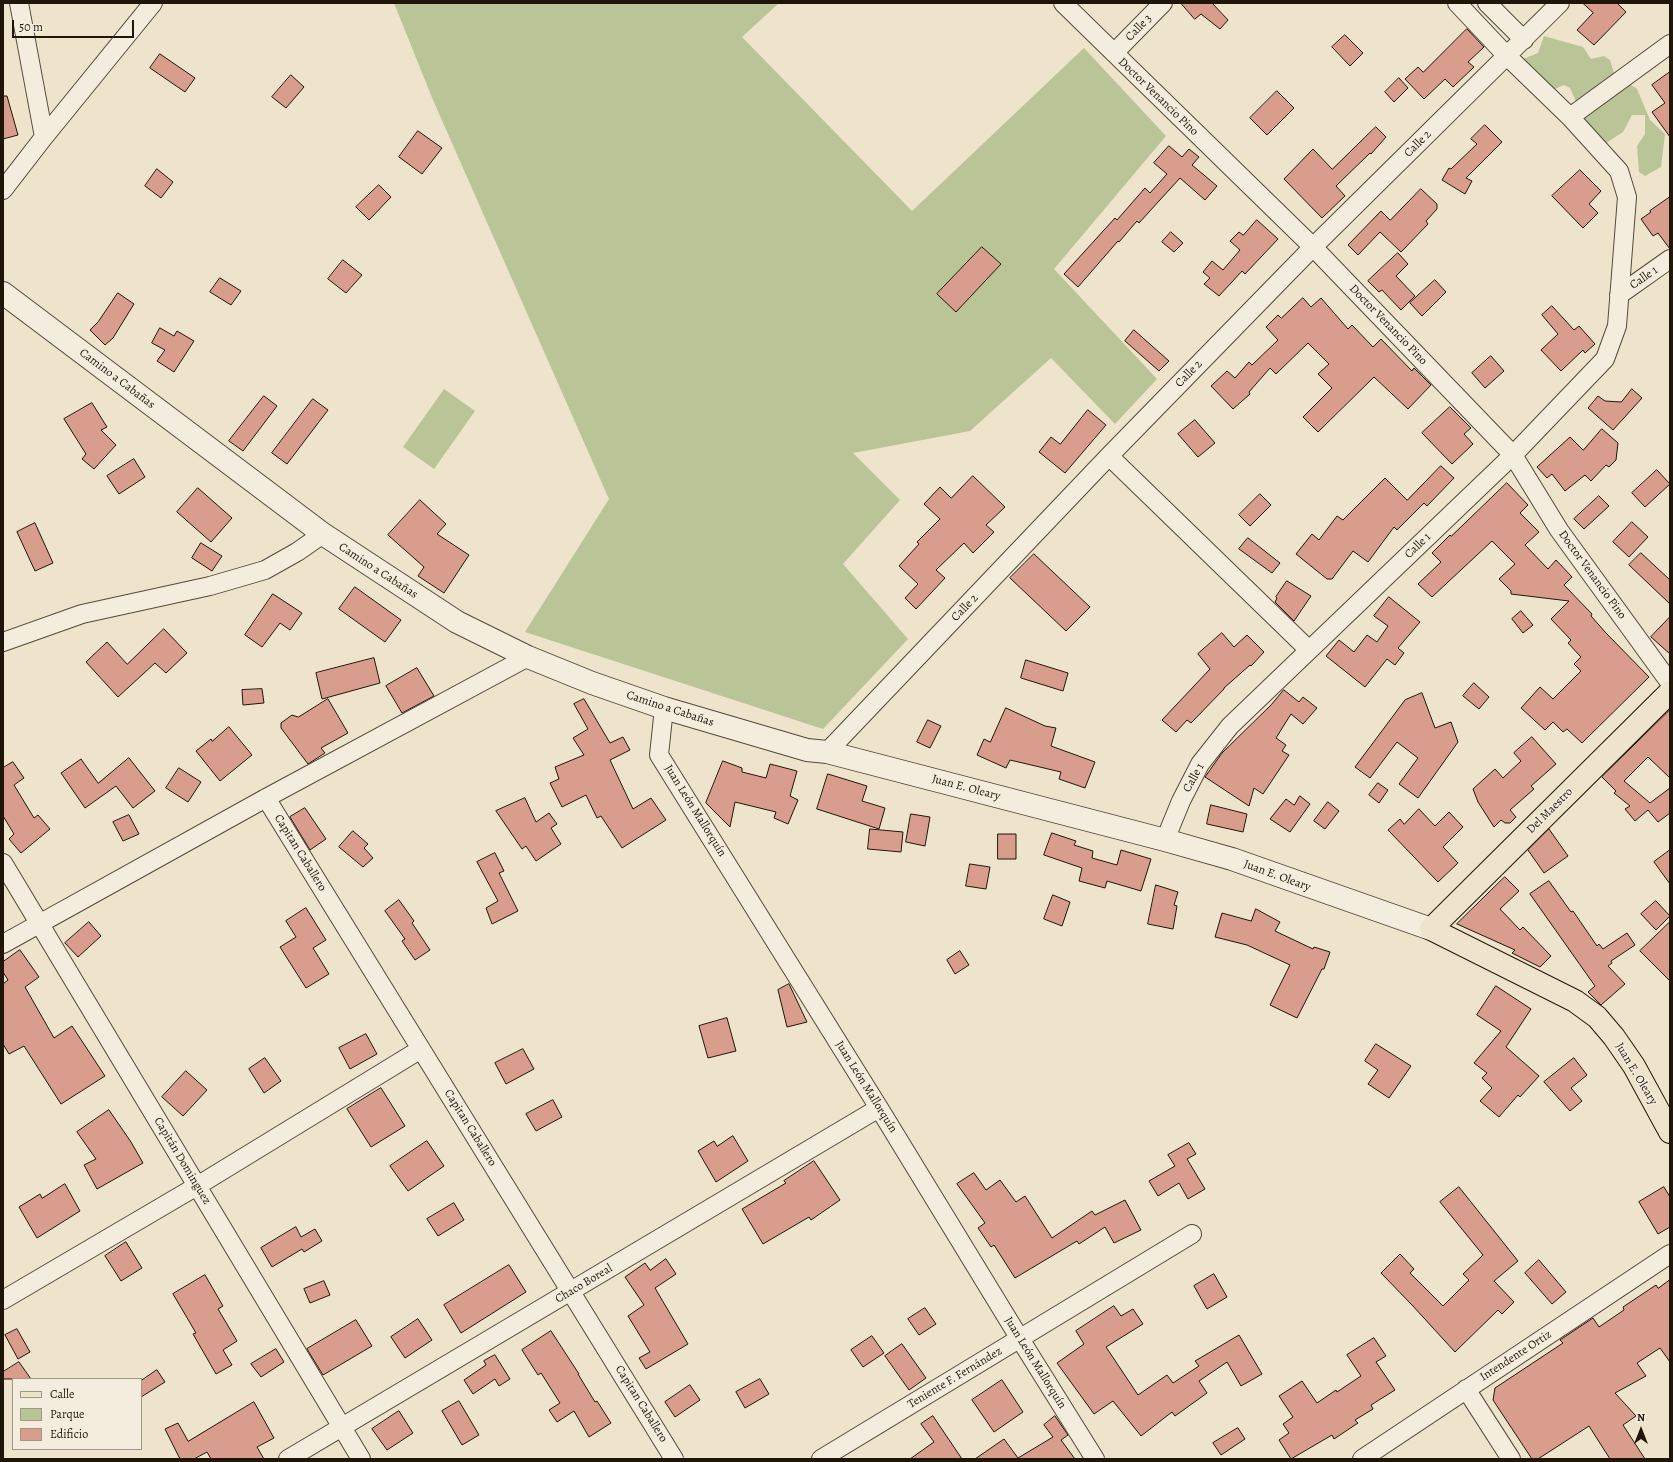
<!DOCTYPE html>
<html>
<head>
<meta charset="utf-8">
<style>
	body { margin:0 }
	#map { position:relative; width:1673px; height:1462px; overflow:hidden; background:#eee4cb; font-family:Alegreya,serif }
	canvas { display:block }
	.frame { position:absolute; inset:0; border:4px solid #201509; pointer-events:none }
	.legend { position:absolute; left:12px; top:1378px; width:130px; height:72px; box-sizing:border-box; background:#f4eddd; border:1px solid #9f9788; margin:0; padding:5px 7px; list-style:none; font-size:12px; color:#201509 }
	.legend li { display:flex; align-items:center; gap:8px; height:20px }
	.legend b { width:20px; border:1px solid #9f9788 }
	.north { position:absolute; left:1621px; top:1410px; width:40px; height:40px; -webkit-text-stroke:3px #f4eddd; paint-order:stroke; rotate:0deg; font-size:11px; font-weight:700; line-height:16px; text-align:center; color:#201509 }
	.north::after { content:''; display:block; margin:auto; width:14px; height:18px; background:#201509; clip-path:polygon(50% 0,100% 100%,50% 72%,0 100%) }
	.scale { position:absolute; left:12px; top:20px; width:122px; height:18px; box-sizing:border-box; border:2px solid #201509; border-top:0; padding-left:5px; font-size:12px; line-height:14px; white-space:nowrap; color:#201509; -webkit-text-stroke:3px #f4eddd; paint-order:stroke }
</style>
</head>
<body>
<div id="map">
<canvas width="1673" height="1462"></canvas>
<div class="frame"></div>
<ul class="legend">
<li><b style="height:5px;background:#eee4cb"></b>Calle</li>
<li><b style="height:11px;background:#b9c497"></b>Parque</li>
<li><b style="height:11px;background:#d89d8d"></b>Edificio</li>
</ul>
<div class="north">N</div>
<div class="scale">50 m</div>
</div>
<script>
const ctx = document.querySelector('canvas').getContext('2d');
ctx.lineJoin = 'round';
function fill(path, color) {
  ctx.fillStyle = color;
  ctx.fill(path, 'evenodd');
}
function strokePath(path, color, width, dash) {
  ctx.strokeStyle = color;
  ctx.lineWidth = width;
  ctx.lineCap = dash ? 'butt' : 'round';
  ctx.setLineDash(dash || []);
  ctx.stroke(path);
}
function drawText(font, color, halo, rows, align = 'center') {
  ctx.font = font + ' Alegreya,serif';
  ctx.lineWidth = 3;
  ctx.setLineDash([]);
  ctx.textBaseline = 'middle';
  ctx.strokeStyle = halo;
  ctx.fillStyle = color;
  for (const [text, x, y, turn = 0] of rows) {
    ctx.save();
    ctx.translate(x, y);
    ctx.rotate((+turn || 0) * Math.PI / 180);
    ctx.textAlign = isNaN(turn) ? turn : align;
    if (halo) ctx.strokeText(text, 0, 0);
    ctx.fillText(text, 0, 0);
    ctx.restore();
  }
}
fill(new Path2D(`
	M394 3H779L742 37 912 211 1084 48 1166 136 1054 269 1157 379 1115 424 1051 358 970 431 853 453 900 500 843 564 908 639 823 729 525 632 609 499 433 100Z
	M1544 36 1583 47 1591 59 1604 56 1610 60 1614 73 1637 89 1650 120 1665 134 1661 167 1645 176 1639 172 1637 146 1645 134V115H1632L1623 132 1606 143 1593 140 1570 88 1564 85 1541 95 1518 81V61L1538 53Z
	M444 389 475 411 434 469 403 447Z`), '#b9c497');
const building = new Path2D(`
	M1181 3H1212L1228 20 1220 29 1201 14 1195 19Z
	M1583 3H1617L1626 12 1594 45 1577 30 1593 13Z
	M1467 29 1484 47 1468 62 1474 67 1453 87 1445 79 1424 99 1405 79 1418 67 1423 72Z
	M1345 35 1363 53 1350 66 1332 47Z
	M160 54 195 78 185 92 150 68Z
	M1670 72V137L1652 112 1665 103 1652 85Z
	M291 75 304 87 286 108 272 97Z
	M1399 78 1408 88 1394 102 1385 92Z
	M1277 91 1294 108 1267 135 1250 118Z
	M3 96H7L18 135 3 139Z
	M1485 125 1502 142 1466 178 1472 181 1465 194 1442 180 1449 168 1451 169 1477 144 1471 139Z
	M1376 127 1386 137 1371 154 1370 153 1336 186 1345 196 1322 218 1284 179 1313 149 1332 169Z
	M418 131 442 148 422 174 399 157Z
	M1169 146 1182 157 1189 149 1199 157 1192 165 1217 186 1205 200 1180 178 1139 223 1137 221 1119 242 1118 241 1078 287 1064 274 1115 218 1117 220 1145 188 1150 193 1167 174 1154 163Z
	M157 169 173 182 161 198 145 186Z
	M1580 170 1601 191 1589 204 1598 213 1583 228 1552 196Z
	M379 185 391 197 369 220 356 207Z
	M1421 189 1437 204V209L1426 221 1428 224 1401 252 1380 232 1358 255 1348 245 1381 211 1390 220Z
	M1670 197V249L1658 233 1653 236 1641 219 1651 212 1650 211Z
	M1257 220 1278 239 1245 274 1242 271 1219 296 1204 284 1210 278 1203 272 1212 261 1223 270 1240 250 1230 241 1239 232 1243 235Z
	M1171 232 1183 243 1174 252 1162 242Z
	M982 247 1001 264 956 312 937 294Z
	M1398 253 1408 264 1396 276 1415 296 1401 310 1382 290 1379 292 1368 281Z
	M343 260 362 275 346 293 328 279Z
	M220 278 241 291 231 305 210 292Z
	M1435 280 1446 292 1422 316 1410 303Z
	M118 293 134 304 113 338 105 345 90 330 98 322Z
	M1303 298 1311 307 1321 298 1348 329 1352 325 1373 347 1381 339 1412 371 1414 368 1431 385 1408 409 1374 377 1318 432 1303 417 1332 388 1318 374 1329 364 1308 343 1276 374 1270 368 1249 392 1250 394 1233 409 1211 386 1227 371 1235 378 1249 362 1252 365 1278 340 1266 327 1278 315 1281 318Z
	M1552 306 1574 330 1579 326 1595 344 1585 353 1583 350 1561 371 1541 350 1558 334 1542 315Z
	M160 328 174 336 177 331 194 341 174 372 157 361 165 350 152 343Z
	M1134 330 1169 361 1159 371 1125 341Z
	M1491 356 1504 371 1485 388 1472 373Z
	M1632 389 1642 398 1613 430 1588 408 1598 396 1605 401 1621 402Z
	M264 396 277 406 243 451 229 441Z
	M313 399 328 410 287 464 272 453Z
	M92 403 107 427 101 430 116 445 94 469 82 459 86 454 64 419Z
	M1450 407 1471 428 1464 434 1473 444 1452 464 1422 433Z
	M1088 410 1106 425 1065 473 1039 452 1051 437 1060 444Z
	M1195 420 1215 443 1198 457 1178 434Z
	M1602 429 1618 443 1616 460 1609 467 1606 465 1591 481 1585 475 1565 491 1552 474 1547 478 1537 467 1570 437 1583 450Z
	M134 459 145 477 119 494 107 476Z
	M1441 466 1454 478 1427 506 1424 503 1397 530 1394 527 1368 562 1353 551 1332 579H1327L1296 554 1312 534 1319 540 1337 516 1343 520 1385 478 1407 500Z
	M1657 470 1670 484 1645 507 1632 493Z
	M973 476 1005 507 986 525 994 532 973 553 964 543 936 570 945 578 916 609 905 598 918 584 899 566 919 544 917 542 940 519 924 504 940 487 951 498Z
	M1507 483 1528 505 1520 513 1539 532 1525 545 1548 569 1556 560 1572 577 1564 585 1592 614 1591 616 1606 633 1649 677 1582 743 1567 729 1563 732 1553 722 1545 730 1521 708 1540 687 1553 699 1581 671 1574 664 1581 657 1568 643 1571 640 1551 619 1569 601 1511 594V591L1499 579 1515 564 1492 541 1432 597 1418 584 1441 562 1432 553 1450 535 1451 536Z
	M198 488 232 518 211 542 177 512Z
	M1260 494 1271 505 1250 526 1239 515Z
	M1599 496 1609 506 1584 529 1574 519Z
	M420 500 446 524 437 534 469 555 444 593 418 576 424 567 388 535Z
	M1632 522 1648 537 1629 557 1613 542Z
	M35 523 53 563 35 571 17 532Z
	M1248 538 1280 563 1272 573 1239 549Z
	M201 543 222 556 212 571 192 558Z
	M1641 553 1670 580V604L1629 565Z
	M1034 554 1090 607 1066 631 1010 578Z
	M1287 581 1311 596 1294 621 1275 602 1277 598 1276 597Z
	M355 587 401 620 385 642 339 609Z
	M273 594 302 613 290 630 280 623 262 647 245 635Z
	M1389 597 1420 622 1398 648 1404 653 1395 665 1387 659 1365 687 1326 656 1339 640 1354 652 1367 635 1377 642 1388 626 1374 616Z
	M1521 611 1533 625 1523 633 1512 619Z
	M1670 617V654L1651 637Z
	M164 629 187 653 166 673 155 663 118 697 86 662 107 642 127 664Z
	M1222 633 1234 647 1247 635 1264 652 1251 666 1250 665 1224 688V689L1191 723 1187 720 1176 732 1162 720 1210 669 1198 654Z
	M374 658 380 683 322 699 316 673Z
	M1026 660 1068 673 1063 691 1021 678Z
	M417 668 434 696 402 713 386 686Z
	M1474 683 1489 697 1479 709 1463 696Z
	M262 689 264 703 243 705 242 690Z
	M1284 690 1299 702 1303 697 1317 708 1303 724 1291 714 1276 738 1286 745 1282 751 1289 755 1263 794 1254 788 1249 806 1205 777 1222 753 1271 705Z
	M1422 693 1435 728 1451 722 1458 742 1418 798 1399 784 1418 758 1397 742 1370 778 1355 767 1405 700Z
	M328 699 348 733 321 748 325 753 308 764 281 728V723L292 715 298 717Z
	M584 699 610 743 623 737 630 750 610 760 633 809 651 798 666 820 622 848 601 816 597 818 586 795 562 807 550 783 559 779 555 767 584 755 573 738 588 729 574 704Z
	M1006 708 1045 726 1056 728 1051 746 1095 762 1085 788 1059 779 1061 772 1010 760 1006 768 977 755 984 739 990 742Z
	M1670 710V778L1648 757 1624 781 1650 803 1670 788V813L1658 822 1648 810 1635 821 1625 809 1630 806 1614 793 1616 791 1602 777Z
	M928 720 941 726 930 748 917 742Z
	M229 727 252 755 220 781 196 751 211 739 212 741Z
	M1532 737 1556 764 1531 786 1534 789 1510 810 1516 817 1510 823H1505L1501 820 1494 827 1478 802 1473 789 1495 769 1503 778 1521 761 1514 753Z
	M129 758 155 791 133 808 116 786 85 808 61 773 81 759 98 783Z
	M723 761 742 768V772L766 778 770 764 797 771 790 796 798 800 788 824 774 818 776 812 735 802 730 827 706 803Z
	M13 762 24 778 14 785 34 818 38 815 50 829 21 853 9 839 14 834 3 816V768Z
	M179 768 201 782 188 802 166 788Z
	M828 774 867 786 862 801 885 808 879 829 817 809Z
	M1378 783 1388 790 1379 803 1369 795Z
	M1300 796 1310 804 1290 832 1270 819 1286 799 1294 805Z
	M525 798 536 822 549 813 557 824 551 828 561 844 536 861 526 846 522 849 496 811Z
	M1328 802 1339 811 1325 829 1314 821Z
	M1211 805 1247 814 1243 832 1207 824Z
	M305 808 326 839 310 850 290 817Z
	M1419 809 1435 826 1449 812 1463 827 1443 847 1458 863 1438 882 1388 830 1400 819 1404 824Z
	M911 814 930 817 925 846 906 842Z
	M129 815 139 834 123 841 113 822Z
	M870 829 903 832 901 852 868 849Z
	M1549 829 1568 856 1544 873 1528 850Z
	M353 831 368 844 364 848 373 858 363 867 339 847Z
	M1052 833 1076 841 1074 845 1093 851 1092 858 1117 865 1121 850 1151 859 1141 891 1107 881 1105 888 1079 881 1082 868 1044 855Z
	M998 834H1016V859H998Z
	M1670 850V884L1654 862Z
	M495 853 504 871 499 873 518 911 492 924 486 908 498 901 477 862Z
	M970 864 990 867 986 889 966 886Z
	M1505 877 1519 891 1500 909 1520 930 1523 927 1551 956 1540 967 1512 953 1515 950 1457 924Z
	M1549 881 1571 912 1573 911 1597 946 1599 944 1603 949 1627 933 1635 945 1611 961 1612 963 1608 966 1625 984 1601 1005 1588 992 1595 986 1530 894Z
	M1156 885 1178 892 1174 905 1177 906 1173 929 1148 924Z
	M1053 895 1070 902 1062 926 1044 919Z
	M399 900 414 921 412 923 430 950 415 960 402 941 405 939 385 911Z
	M1656 901 1670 916 1656 930 1641 914Z
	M306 908 326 940 313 948 329 974 306 988 280 947 296 937 286 921Z
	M1256 909 1280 922 1275 931 1313 949 1314 947 1330 952 1324 969H1322L1297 1018 1270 1005 1290 965 1247 945 1215 937 1222 913 1251 921Z
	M89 922 101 936 78 957 65 943Z
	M1670 922V981L1640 951Z
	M20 950 39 977 25 987 54 1038 72 1026 105 1076 61 1104 24 1046 9 1054 3 1044V984L8 980 3 972V962Z
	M960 951 969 965 955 974 947 960Z
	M789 984 807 1022 787 1027 778 990Z
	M1496 986 1531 1009 1506 1047 1539 1076 1520 1097 1518 1095 1499 1117 1480 1101 1492 1088 1482 1078 1487 1073 1474 1063 1501 1031 1477 1015Z
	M727 1018 736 1051 708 1058 699 1026Z
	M366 1034 377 1054 350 1069 339 1048Z
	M1376 1044 1411 1066 1389 1098 1368 1084 1378 1070 1365 1061Z
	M523 1049 534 1069 506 1084 495 1063Z
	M265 1058 281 1081 264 1093 249 1069Z
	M1574 1058 1587 1075 1571 1088 1582 1101 1570 1111 1544 1082Z
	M186 1071 207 1090 183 1116 162 1097Z
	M381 1088 405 1126 371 1147 347 1109Z
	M553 1100 562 1117 536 1131 526 1114Z
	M109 1110 131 1142 143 1163 97 1189 84 1165 96 1159 77 1132Z
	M733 1136 748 1161 716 1182 698 1151 714 1141 717 1146Z
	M427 1141 444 1166 408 1191 390 1166Z
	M1189 1143 1196 1154 1187 1159 1205 1189 1188 1199 1179 1183 1158 1196 1149 1181 1175 1166 1168 1155Z
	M814 1161 840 1200 811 1220 809 1217 763 1244 742 1209 786 1183 784 1181Z
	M974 1173 986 1190 1000 1180 1016 1202 1025 1196 1052 1238 1092 1211 1095 1215 1125 1200 1141 1230 1114 1243 1105 1227 1079 1244 1077 1241 1015 1278 994 1245 991 1247 978 1228 985 1223 957 1184Z
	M65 1184 80 1211 37 1238 19 1207 40 1194 42 1198Z
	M1459 1187 1518 1261 1494 1281 1514 1302 1502 1314 1498 1310 1455 1352 1412 1305 1381 1273 1400 1254 1414 1269 1410 1273 1443 1306 1469 1280 1463 1274 1483 1255 1440 1202Z
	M1664 1187 1670 1197V1227L1658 1234 1639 1202Z
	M454 1203 464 1220 438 1236 427 1219Z
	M296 1227 301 1237 315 1229 322 1241 304 1252 302 1249 272 1267 261 1248Z
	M126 1242 142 1268 121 1281 105 1256Z
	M666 1259 676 1274 655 1288 688 1344 646 1369 639 1358 650 1352 628 1316 644 1305 625 1277 645 1263 650 1270Z
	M1539 1260 1566 1292 1552 1304 1525 1273Z
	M509 1265 526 1292 461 1333 444 1305Z
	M1214 1274 1227 1297 1207 1309 1194 1286Z
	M205 1275 223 1306 218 1309 237 1341 223 1350 232 1365 216 1374 193 1334 196 1333 173 1294Z
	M1670 1280V1362L1660 1348 1637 1363 1646 1376 1615 1393 1636 1416 1623 1425 1645 1459H1610L1589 1426 1538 1459H1532L1493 1400 1495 1388 1563 1343 1560 1340 1593 1318 1599 1327 1624 1310 1623 1307 1656 1285 1658 1288Z
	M324 1281 330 1295 310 1303 304 1289Z
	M1114 1306 1121 1316 1133 1309 1143 1324 1106 1347 1138 1395 1167 1375 1173 1383 1199 1366 1195 1361 1239 1335 1262 1374 1241 1386 1227 1362 1199 1381 1207 1393 1175 1416 1172 1412 1141 1436 1113 1401 1094 1414 1057 1363 1084 1344 1076 1331Z
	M925 1308 936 1324 919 1335 908 1319Z
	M418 1319 432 1340 405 1358 391 1337Z
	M356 1320 372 1346 323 1375 307 1349Z
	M17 1329 30 1352 18 1359 5 1335Z
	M551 1331 579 1374H578L595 1402 597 1401 611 1423 589 1437 574 1411 557 1422 549 1410 560 1403 541 1373 538 1375 522 1350Z
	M872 1336 884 1353 863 1367 851 1350Z
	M1374 1338 1386 1356 1376 1362 1395 1390 1371 1405 1373 1409 1355 1420 1358 1423 1334 1439 1332 1435 1291 1459 1279 1440 1289 1433 1283 1424 1293 1417 1279 1396 1302 1381 1317 1403 1336 1390 1337 1392 1361 1376 1347 1355Z
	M902 1344 926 1378 909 1390 885 1356Z
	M276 1349 284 1362 261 1377 251 1364Z
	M495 1355 510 1379 499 1386 495 1379 473 1394 464 1380 486 1365 484 1361Z
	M19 1362 31 1379H3V1372Z
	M157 1370 165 1382 141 1397V1381Z
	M760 1379 769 1394 745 1408 736 1392Z
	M1002 1380 1023 1412 994 1432 972 1400Z
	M690 1385 700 1400 675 1417 665 1402Z
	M459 1401 479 1435 462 1445 442 1411Z
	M254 1402 274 1438 257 1447 264 1459H211L207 1452 194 1459H180L165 1429 178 1423 188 1441Z
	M399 1411 413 1433 387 1450 372 1429Z
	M933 1416 962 1459H910L934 1442 921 1424Z
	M1055 1416 1068 1435 1061 1440 1075 1459H975L1004 1439 1018 1458 1053 1437 1044 1425Z
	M1238 1428 1245 1439 1221 1455 1213 1443Z`);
fill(building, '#d89d8d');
strokePath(building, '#201509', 1);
const minor = new Path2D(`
	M19 3 44 137
	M1063 3 1313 247 1513 455 1559 530 1670 683
	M1487 3 1524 40
	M1114 53 1163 3
	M1570 117 1670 44
	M3 190 44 137 153 3
	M1619 295 1670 259
	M1109 456 1309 650
	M3 642 82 614 210 586 265 570 297 552 323 534
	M664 708 659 755 879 1108 1020 1339 1095 1459
	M827 752 1109 456 1313 247 1560 3
	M266 798 674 1459
	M1165 840 1181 801 1200 764 1230 726 1513 455 1605 359 1617 326 1627 197 1619 171 1570 117 1507 56 1457 3
	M3 863 361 1459
	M3 944 266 798 528 657
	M3 1300 197 1186 421 1049
	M1466 1389 1511 1459
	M288 1459 879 1108
	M821 1459 1192 1234
	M1362 1459 1670 1254`);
const tertiary = new Path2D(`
	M3 293 323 534 457 622 528 657 592 683 664 708 807 750 827 752 1165 840 1232 859 1431 929`);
const primary = new Path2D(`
	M1670 692 1431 929 1575 1001 1597 1017 1614 1037 1634 1066 1670 1132`);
strokePath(minor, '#54493a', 20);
strokePath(tertiary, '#54493a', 24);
strokePath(primary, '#201509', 24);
strokePath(minor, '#f4eddd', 18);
strokePath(tertiary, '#f4eddd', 22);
strokePath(primary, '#eee4cb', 22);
drawText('12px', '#201509', '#f4eddd', [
	["Calle 3",1139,28,-46],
	["Doctor Venancio Pino",1158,97,44],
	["Calle 2",1418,144,-44],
	["Calle 1",1644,278,-35],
	["Doctor Venancio Pino",1388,325,46],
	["Calle 2",1189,374,-46],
	["Camino a Cabañas",117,379,37],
	["Calle 1",1418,546,-44],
	["Camino a Cabañas",378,571,33],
	["Doctor Venancio Pino",1592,575,54],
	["Calle 2",965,608,-46],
	["Camino a Cabañas",670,709,18],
	["Calle 1",1194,778,-61],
	["Juan E. Oleary",966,788,15],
	["Juan León Mallorquín",695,811,58],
	["Del Maestro",1550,811,-45],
	["Capitan Caballero",300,853,58],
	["Juan E. Oleary",1277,876,20],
	["Juan E. Oleary",1636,1074,59],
	["Juan León Mallorquín",866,1087,58],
	["Capitan Caballero",470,1128,58],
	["Capitán Dominguez",182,1161,59],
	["Chaco Boreal",584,1284,-31],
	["Intendente Ortiz",1516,1356,-33],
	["Juan León Mallorquín",1035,1363,58],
	["Teniente F. Fernández",955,1378,-31],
	["Capitan Caballero",641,1404,58]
]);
</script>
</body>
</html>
